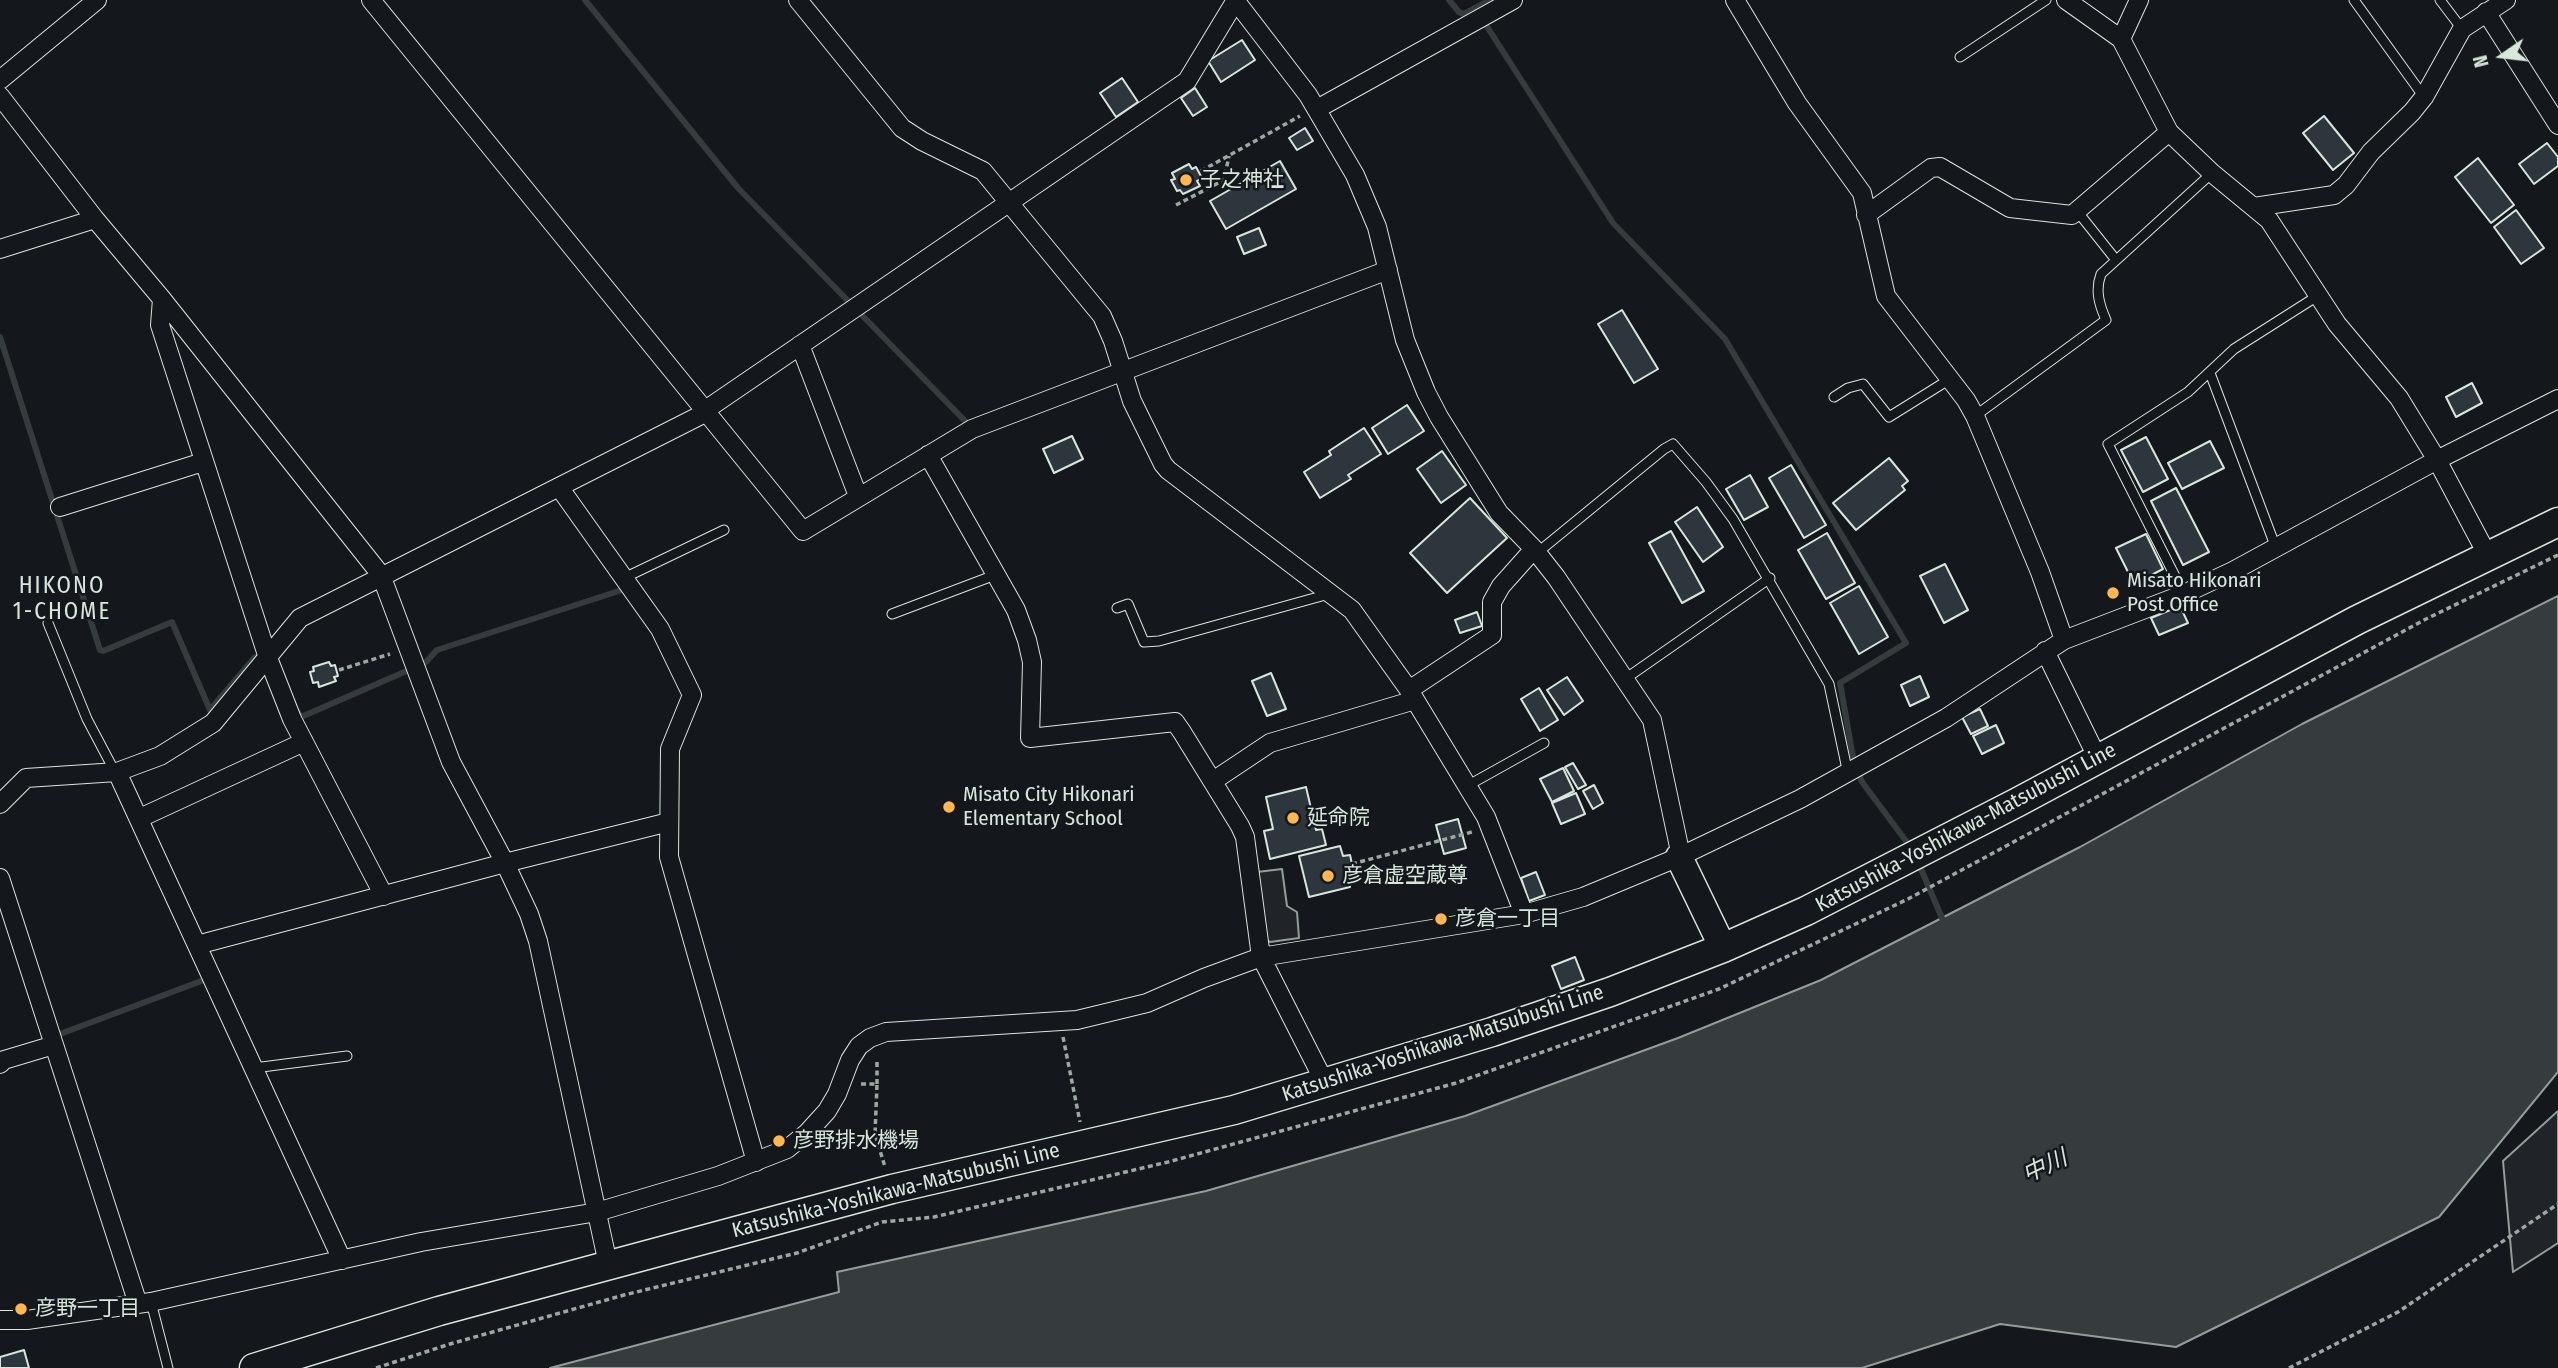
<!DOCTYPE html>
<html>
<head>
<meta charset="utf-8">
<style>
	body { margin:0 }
	#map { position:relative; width:2558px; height:1368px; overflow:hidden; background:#14181c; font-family:"Fira Sans Condensed",sans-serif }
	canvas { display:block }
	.north { position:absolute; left:2467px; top:21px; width:70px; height:70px; -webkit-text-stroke:5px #14181c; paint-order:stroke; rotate:256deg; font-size:19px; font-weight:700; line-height:28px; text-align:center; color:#d8e6dc }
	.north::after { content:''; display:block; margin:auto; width:24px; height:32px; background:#d8e6dc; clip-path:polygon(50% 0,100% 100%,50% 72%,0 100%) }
</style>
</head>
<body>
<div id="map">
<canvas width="2558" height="1368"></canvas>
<div class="north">N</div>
</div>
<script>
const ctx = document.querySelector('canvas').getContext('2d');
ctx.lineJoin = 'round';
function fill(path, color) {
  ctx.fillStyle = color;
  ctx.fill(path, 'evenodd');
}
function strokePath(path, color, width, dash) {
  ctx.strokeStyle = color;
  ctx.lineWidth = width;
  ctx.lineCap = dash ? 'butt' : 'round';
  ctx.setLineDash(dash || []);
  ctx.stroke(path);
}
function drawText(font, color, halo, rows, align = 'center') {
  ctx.font = font + ' "Fira Sans Condensed","Noto Sans JP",sans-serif';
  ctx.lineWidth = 5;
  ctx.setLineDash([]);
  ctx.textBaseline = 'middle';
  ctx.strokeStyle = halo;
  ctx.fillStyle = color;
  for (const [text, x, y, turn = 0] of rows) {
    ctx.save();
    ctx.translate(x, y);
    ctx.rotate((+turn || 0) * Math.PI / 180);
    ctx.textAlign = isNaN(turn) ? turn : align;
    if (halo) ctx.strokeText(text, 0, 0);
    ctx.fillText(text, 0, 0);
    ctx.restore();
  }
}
const green = new Path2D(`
	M1282 869 1287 906 1297 912 1299 938 1270 942 1266 939 1257 872Z
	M2558 1111V1243L2513 1272 2503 1161Z`);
fill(green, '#202428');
strokePath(green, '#939e99', 2);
const water = new Path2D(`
	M2558 596V1072L2439 1217 2176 1347 2000 1324 1862 1368H550L839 1292 837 1272 1206 1191 1465 1116 1678 1038 1821 980 2080 847 2302 724Z`);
fill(water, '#363b3e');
strokePath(water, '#939e99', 2);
strokePath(new Path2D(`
	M585 0 738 188 967 423
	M1449 0 1459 12 1486 25 1613 223 1725 339 1906 643 1840 683 1853 757 1862 782 1912 849
	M1464 14 1490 0
	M0 337 100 650 103 651 172 622 210 710 255 657 265 658
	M298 712 301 717 425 663 437 650 622 590
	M1918 862 1942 918
	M60 1034 204 980`), '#363b3e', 6);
const building = new Path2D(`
	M1242 40 1255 60 1221 82 1208 61Z
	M1122 78 1138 102 1116 117 1100 93Z
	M1195 88 1207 107 1193 116 1181 98Z
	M2324 116 2354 153 2333 170 2303 133Z
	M1305 128 1313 141 1297 150 1289 138Z
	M2547 143 2558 157V166L2534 184 2519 164Z
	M2478 158 2514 205 2491 223 2455 177Z
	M1280 161 1296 189 1226 229 1210 201Z
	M1189 164 1192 169 1196 167 1202 178 1197 181 1200 186 1183 194 1180 190 1177 191 1171 180 1175 179 1172 173Z
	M2516 210 2544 248 2521 264 2494 227Z
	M1259 228 1266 245 1244 254 1237 237Z
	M1622 310 1658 369 1634 383 1598 324Z
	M2472 383 2482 403 2456 417 2446 397Z
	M1407 405 1424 431 1388 454 1372 428Z
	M1364 428 1381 454 1348 475 1351 479 1320 498 1304 472 1331 455 1329 451Z
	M1072 436 1083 459 1054 473 1043 449Z
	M2146 437 2168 479 2143 492 2121 450Z
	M2210 441 2224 468 2182 489 2168 463Z
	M1442 451 1466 485 1441 503 1417 469Z
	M1889 458 1908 481 1902 486 1905 490 1856 530 1833 503Z
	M1791 465 1826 525 1804 538 1769 478Z
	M1750 475 1768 507 1744 520 1726 489Z
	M2176 488 2209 552 2183 565 2151 501Z
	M1470 498 1507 538 1447 593 1410 553Z
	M1697 507 1723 547 1703 562 1675 522Z
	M1671 531 1704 591 1682 603 1649 543Z
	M1827 533 1855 583 1826 599 1798 550Z
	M2146 534 2163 569 2134 584 2116 548Z
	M1945 564 1968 610 1944 623 1920 576Z
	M1859 586 1888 637 1859 654 1830 603Z
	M2180 606 2188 623 2159 635 2151 618Z
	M1477 612 1482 626 1460 633 1455 620Z
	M329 662 331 666 335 665 338 676 334 677 336 681 319 687 318 682 313 683 310 672 314 671 313 667Z
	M1271 673 1286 709 1267 716 1252 681Z
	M1920 676 1929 697 1910 706 1901 685Z
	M1567 677 1583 701 1564 715 1547 690Z
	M1539 688 1558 720 1540 731 1521 699Z
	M1980 709 1988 726 1971 734 1962 717Z
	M1996 725 2004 743 1982 754 1973 736Z
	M1573 763 1586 785 1578 789 1565 767Z
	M1563 768 1574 791 1552 802 1540 779Z
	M1594 785 1603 803 1593 809 1583 791Z
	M1306 787 1316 830 1322 829 1326 845 1270 859 1264 831 1273 829 1266 797Z
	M1576 793 1585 814 1561 824 1552 803Z
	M1458 819 1466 848 1444 854 1436 825Z
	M1340 846 1343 856 1350 855 1352 864 1355 874 1348 876 1350 887 1309 897 1299 856Z
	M1536 872 1545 895 1529 901 1521 878Z
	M1575 957 1584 980 1561 989 1552 966Z
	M24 1350 29 1368H0V1357Z`);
fill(building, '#2c363c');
strokePath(building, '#d8e6dc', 2);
const lane = new Path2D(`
	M2354 0 2424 97
	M2440 0 2462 29
	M1960 57 2046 0
	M2077 211 2116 260
	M2210 373 2276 548
	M1834 397 1848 388 1863 384 1889 417 1950 379
	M1975 416 2106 320C2099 304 2095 290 2101 274L2212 173
	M1537 553 1664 449 1673 444 1706 482 1733 519 1829 684 1848 774
	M624 578 724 530
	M2184 594 2108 444 2188 392 2234 349 2319 295
	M1117 608 1128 604 1144 642 1159 641 1329 594
	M892 614 995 575
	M48 623 87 719 115 772
	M1625 679 1770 578
	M1467 786 1544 743
	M254 1068 347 1056
	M151 1302 168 1368`);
const street = new Path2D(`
	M371 0 803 531 972 429 1388 270
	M798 0 902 128 922 141 983 171 1102 316 1113 341 1132 401 1163 464 1168 470 1352 610 1409 690 1486 817 1524 914
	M1235 0 1308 95 1355 175 1377 227 1405 340 1426 392 1439 417 1499 513 1534 549 1556 577 1652 720 1681 856
	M1735 0 1797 103 1862 193 1886 296 1966 400 1975 416 2040 572 2064 640
	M2066 0 2121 39 2169 132 2212 173 2269 220 2337 324 2399 398 2437 460 2488 556
	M2486 12 2558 125
	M2121 39 2139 0
	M0 80 97 0
	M0 96 95 219 162 299 381 575 451 762 505 863 529 914 538 941 608 1264
	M1317 109 1513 0
	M2254 207 2334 195 2346 185 2371 152 2412 112 2424 97 2462 29 2506 0
	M1866 215 1931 168 1940 167 2010 208 2072 215 2169 132
	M0 249 95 219
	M162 299 160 325 268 658 292 719 384 896
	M800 345 858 496
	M704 411 1187 81 1236 0
	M928 455 1016 610 1027 640 1032 662 1030 738 1175 722 1182 732 1240 826 1245 837 1261 957 1325 1083
	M559 487 660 629 692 695 670 749 669 857 756 1162
	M60 507 203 462
	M2045 651 2098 759
	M1409 690 1492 635V602L1501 586 1534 549
	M117 772 342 1260
	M1213 781 1270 743 1415 700
	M0 804 26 778 117 772 160 756 213 723 300 618 705 413
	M140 818 304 742
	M0 878 138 1304
	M197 945 505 863 669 822
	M0 1064 4 1060 54 1045
	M0 1320H27L151 1302 421 1242 597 1212 718 1176 787 1149 807 1133 827 1111 837 1094 850 1060 859 1046 870 1038 886 1032 1077 1020 1147 1003 1204 978 1261 957 1524 914 1583 897 1679 857 1800 799 1946 718 2064 640 2184 594 2233 571 2437 460 2558 399`);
const secondary = new Path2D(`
	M1679 857 1723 948`);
const primary = new Path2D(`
	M254 1368 439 1311 892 1189 1234 1110 1492 1032 1610 992 1723 948 1806 911 2018 802 2357 620 2558 522`);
strokePath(lane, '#d8e6dc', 11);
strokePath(street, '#d8e6dc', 20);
strokePath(secondary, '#d8e6dc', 29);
strokePath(primary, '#d8e6dc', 31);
strokePath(new Path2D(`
	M1201 171 1300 116
	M1176 205 1224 180 1229 156
	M339 670 390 654
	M1352 864 1472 832
	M1063 1037 1080 1122
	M861 1084H877L875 1134 885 1167
	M877 1084V1060
	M376 1368 450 1344 624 1295 797 1253 882 1222 934 1217 1168 1162 1456 1083 1719 989 1908 899 2426 619 2558 555
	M2289 1368 2398 1312 2558 1204`), '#9da8a2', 3.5, [5, 3.5]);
strokePath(lane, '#14181c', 9);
strokePath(street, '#14181c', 18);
strokePath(secondary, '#14181c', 26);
strokePath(primary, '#14181c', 28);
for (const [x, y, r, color] of [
	[1186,180,7,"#ffb74d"],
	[2113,593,7,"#ffb74d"],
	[949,807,7,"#ffb74d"],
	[1293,818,7,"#ffb74d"],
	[1328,876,7,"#ffb74d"],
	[1441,919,7,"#ffb74d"],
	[779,1141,7,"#ffb74d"],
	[21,1309,7,"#ffb74d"]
]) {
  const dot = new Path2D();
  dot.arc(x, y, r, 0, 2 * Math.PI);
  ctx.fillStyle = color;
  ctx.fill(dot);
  strokePath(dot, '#14181c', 2.5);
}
drawText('21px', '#d8e6dc', '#14181c', [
	["子之神社",1200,180],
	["Misato Hikonari",2127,581],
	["Post Office",2127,605],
	["Misato City Hikonari",963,795],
	["Elementary School",963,819],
	["延命院",1307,818],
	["彦倉虚空蔵尊",1342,876],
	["彦倉一丁目",1455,919],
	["彦野排水機場",793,1141],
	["彦野一丁目",35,1309]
], 'left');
drawText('21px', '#d8e6dc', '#14181c', [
	["Katsushika-Yoshikawa-Matsubushi Line",1966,828,-28],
	["Katsushika-Yoshikawa-Matsubushi Line",1443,1044,-18],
	["Katsushika-Yoshikawa-Matsubushi Line",896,1191,-14]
]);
ctx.letterSpacing = '2px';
drawText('23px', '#d8e6dc', '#14181c', [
	["HIKONO",62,587],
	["1-CHOME",62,613]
]);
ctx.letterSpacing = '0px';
drawText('italic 23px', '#d8e6dc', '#14181c', [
	["中川",2045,1167,-25]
]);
</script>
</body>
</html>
